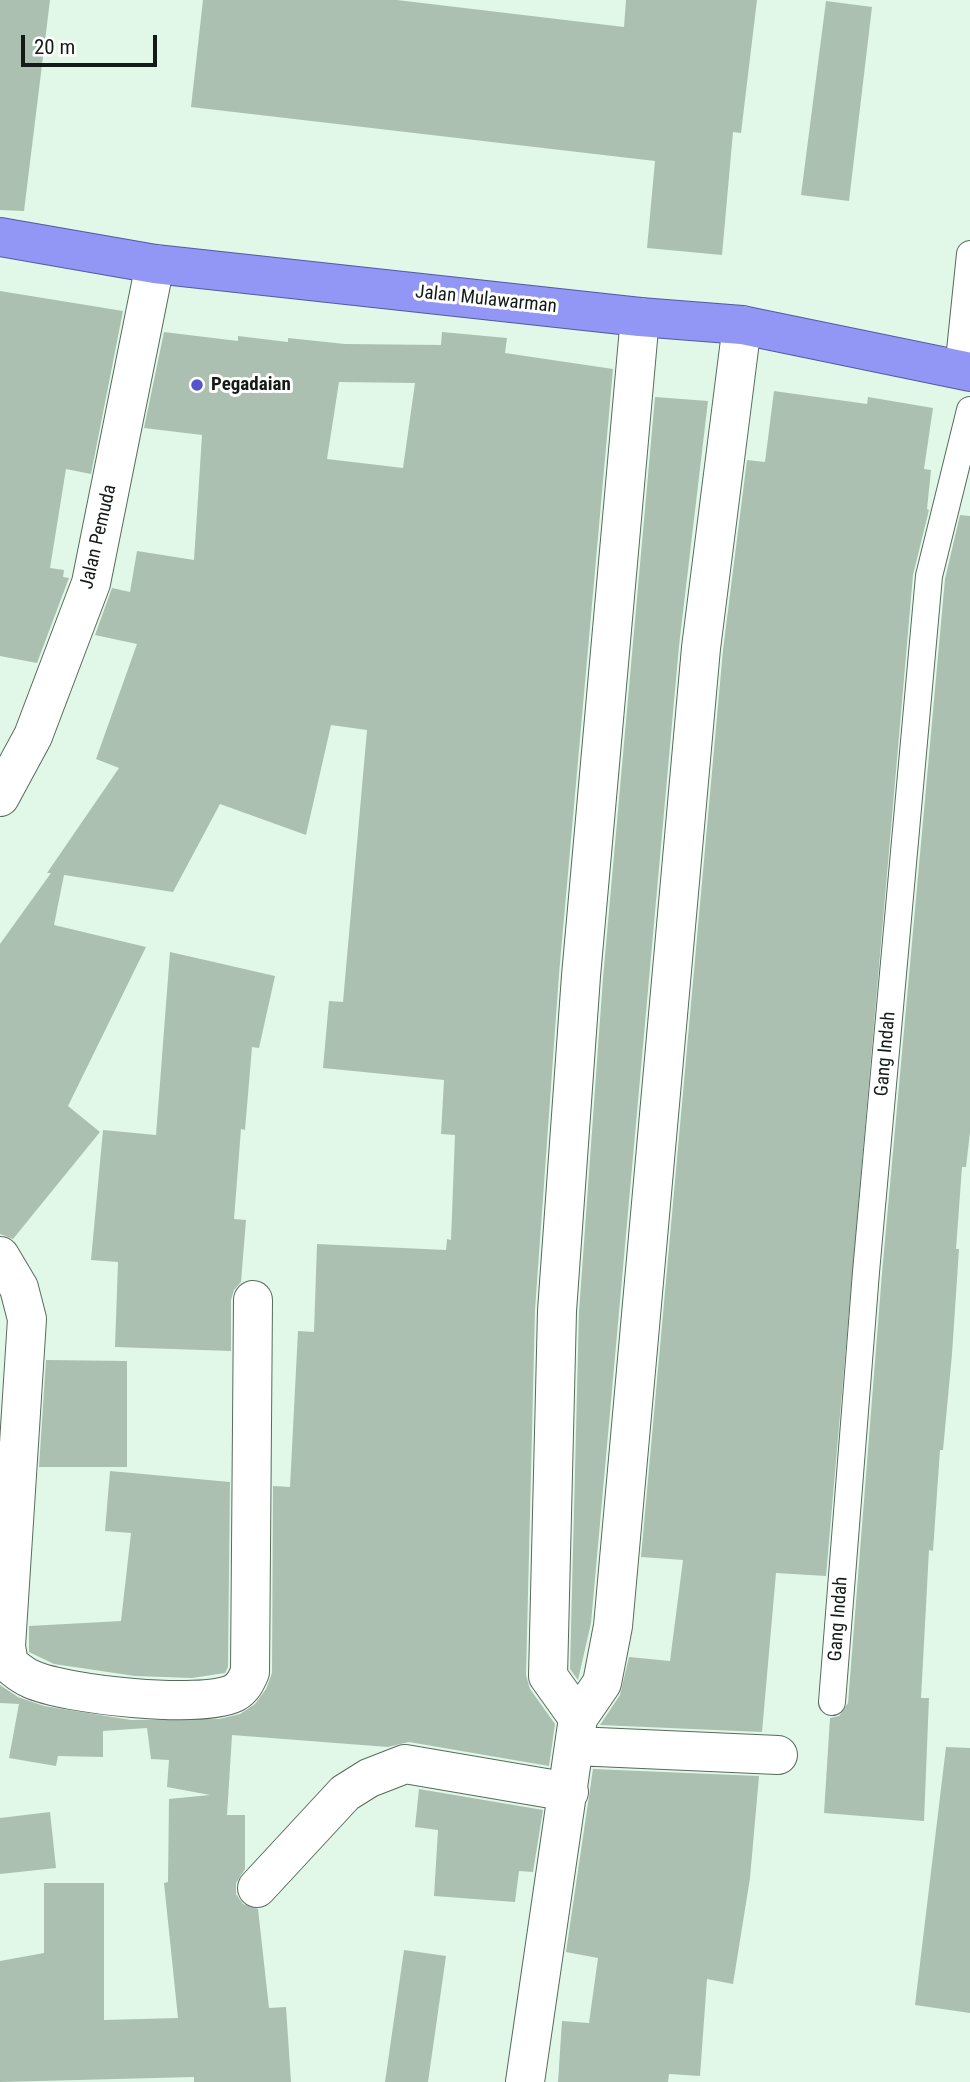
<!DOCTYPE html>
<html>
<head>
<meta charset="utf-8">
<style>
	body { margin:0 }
	#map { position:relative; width:970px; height:2082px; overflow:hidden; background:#e1f7e7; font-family:"Roboto Condensed",sans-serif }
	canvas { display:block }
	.scale { position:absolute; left:21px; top:35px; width:136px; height:32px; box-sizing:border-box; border:4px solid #131b16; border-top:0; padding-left:9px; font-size:21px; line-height:24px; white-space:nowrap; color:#131b16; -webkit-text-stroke:5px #fff; paint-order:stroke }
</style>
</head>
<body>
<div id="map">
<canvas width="970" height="2082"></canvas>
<div class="scale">20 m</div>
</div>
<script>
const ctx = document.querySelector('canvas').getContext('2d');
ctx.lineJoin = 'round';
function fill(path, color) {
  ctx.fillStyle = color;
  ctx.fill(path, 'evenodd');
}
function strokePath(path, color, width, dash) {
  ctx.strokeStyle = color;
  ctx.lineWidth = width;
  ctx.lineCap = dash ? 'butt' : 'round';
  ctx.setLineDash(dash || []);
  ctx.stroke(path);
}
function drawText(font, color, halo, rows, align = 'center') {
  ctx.font = font + ' "Roboto Condensed",sans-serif';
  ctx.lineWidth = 6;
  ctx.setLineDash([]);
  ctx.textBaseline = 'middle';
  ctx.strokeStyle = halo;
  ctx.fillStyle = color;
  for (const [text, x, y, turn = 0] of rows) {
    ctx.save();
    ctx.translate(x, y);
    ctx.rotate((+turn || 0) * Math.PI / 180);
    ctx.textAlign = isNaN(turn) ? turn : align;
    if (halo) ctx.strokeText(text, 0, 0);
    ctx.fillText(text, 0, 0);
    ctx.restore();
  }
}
fill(new Path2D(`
	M0 0H50L24 211 0 210Z
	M203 0H397L624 27 626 0H757L741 133 733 132 722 255 647 248 655 161 191 107Z
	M826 1 872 7 849 201 801 195Z
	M0 291 123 311 91 474 66 469 50 568 64 570 63 577 69 578 37 663 0 656Z
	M164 332 238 341V336L288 342V338L345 344 441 345 442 332 507 338 505 353 613 369 559 974 535 1310 526 1675 530 1689 555 1724 549 1766 409 1742 388 1747 232 1735 227 1815H245V1869L236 1883V1894L243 1904 258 1909 269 2008 286 2007 291 2082H194V2077L0 2082V1961L44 1953V1883H104V2020L178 2018 164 1883 168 1882 169 1799 210 1795 167 1787 169 1760 151 1759 147 1728 103 1731V1757L58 1756 56 1766 9 1758 19 1704 0 1703V1685L18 1697 44 1706 131 1720 219 1719 240 1714 255 1704 266 1689 272 1673 273 1486 290 1487 298 1331 314 1332 317 1244 446 1250 447 1239 451 1240 455 1135 441 1134 444 1080 323 1068 329 1001 343 1002 367 730 331 725 306 835 220 804 173 892 64 875 54 925 146 947 68 1106 100 1132 13 1239 0 1234V944L51 873H47L119 768 96 759 137 644 95 635 112 588 130 592 137 551 194 560 202 435 144 428ZM339 382 415 383 403 468 327 459Z
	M774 391 867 404 868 397 933 408 924 469 931 470 927 509 929 510 913 575 826 1576 776 1573 762 1732 600 1725 620 1695 629 1657 670 1661 683 1560 641 1557 723 650 747 460 765 462Z
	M655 397 708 401 679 646 591 1623 578 1680 570 1669 579 1312 603 978Z
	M960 515 970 516V1132L966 1167H962L956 1249H959L952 1354 943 1450H940L933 1551 929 1550 921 1698H929L924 1821 824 1813 830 1718 839 1716 848 1703 882 1273 945 579Z
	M170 952 275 976 259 1048 252 1047 245 1130 241 1129 234 1219 246 1220 241 1282 234 1290 231 1300V1351L115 1347 118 1262 91 1260 103 1130 156 1135Z
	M46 1360 127 1361V1467H39Z
	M110 1471 230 1482 228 1667 225 1673 192 1678 135 1676 54 1664 29 1652V1626L121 1621 131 1533 105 1531Z
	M946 1747 970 1748V2013L915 2005Z
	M593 1769 759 1776 750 1878 733 1984 707 1979 700 2076 669 2074 668 2082H558L562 2021 589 2023 598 1958 566 1952Z
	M419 1789 543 1810 533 1872 519 1871 515 1902 434 1896 438 1830 415 1827Z
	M50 1812 56 1868 0 1874V1818Z
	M404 1950 446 1956 428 2082H385Z`), '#acc0b1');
const service = new Path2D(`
	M958 370 970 254
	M832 1702 866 1272 929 576 970 410`);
const minor = new Path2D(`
	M0 797 33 736 91 583 155 264
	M0 1256 19 1288 27 1319 6 1646 9 1664C16 1670 23 1676 31 1679 66 1695 201 1709 234 1693 243 1688 246 1681 250 1672L253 1300
	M578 1718 548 1676 557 1311 581 976 640 317
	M575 1746 778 1755
	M257 1888 345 1793 369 1778 405 1764 569 1792
	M525 2082 578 1718 602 1683 613 1626 701 648 742 325`);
const trunk = new Path2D(`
	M0 237 155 264 640 317 742 325 970 372`);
strokePath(service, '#586b5d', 28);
strokePath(minor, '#586b5d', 40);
strokePath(trunk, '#5359a4', 40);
strokePath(service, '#fff', 26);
strokePath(minor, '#fff', 38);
strokePath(trunk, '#9296f4', 38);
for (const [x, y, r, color] of [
	[197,385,7,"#5554cc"]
]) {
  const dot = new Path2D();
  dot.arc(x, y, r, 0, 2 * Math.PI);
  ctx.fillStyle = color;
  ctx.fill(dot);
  strokePath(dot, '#fff', 2.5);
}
drawText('19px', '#131b16', '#fff', [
	["Jalan Mulawarman",486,300,6],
	["Jalan Pemuda",99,537,-77],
	["Gang Indah",886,1054,-85],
	["Gang Indah",839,1619,-86]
]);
drawText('bold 19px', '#131b16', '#fff', [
	["Pegadaian",211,385]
], 'left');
</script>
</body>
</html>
